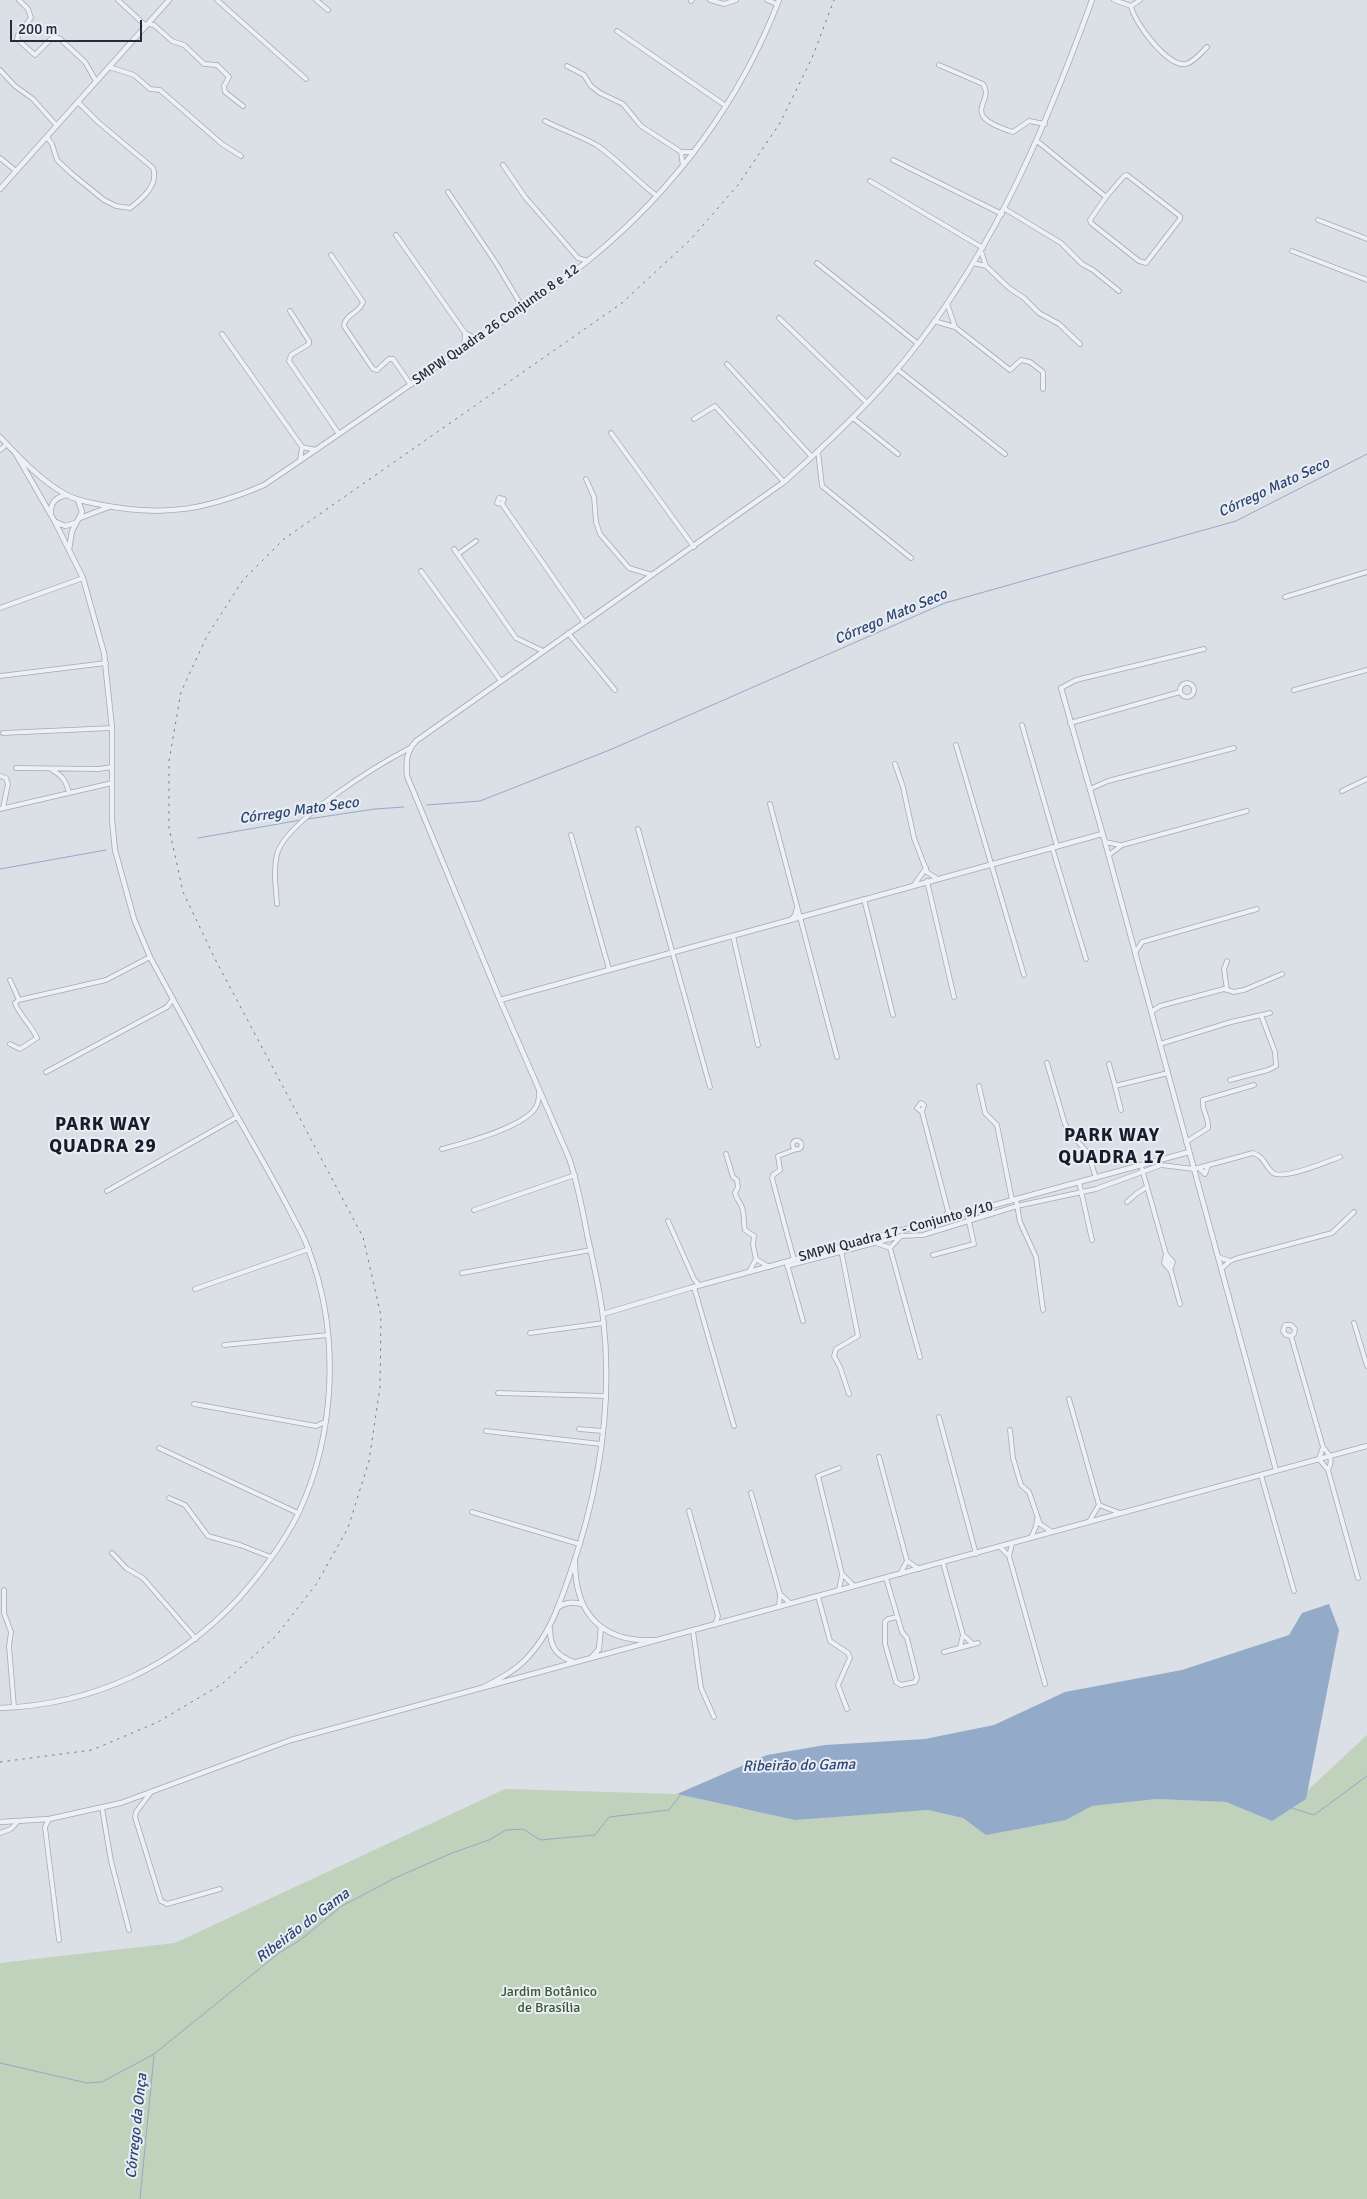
<!DOCTYPE html>
<html>
<head>
<meta charset="utf-8">
<style>
	body { margin:0 }
	#map { position:relative; width:1367px; height:2199px; overflow:hidden; background:#dbdfe6; font-family:Signika,sans-serif }
	canvas { display:block }
	.scale { position:absolute; left:10px; top:20px; width:132px; height:22px; box-sizing:border-box; border:2px solid #242c3d; border-top:0; padding-left:6px; font-size:15px; line-height:18px; white-space:nowrap; color:#242c3d; -webkit-text-stroke:4px #eaeef4; paint-order:stroke }
</style>
</head>
<body>
<div id="map">
<canvas width="1367" height="2199"></canvas>
<div class="scale">200 m</div>
</div>
<script>
const ctx = document.querySelector('canvas').getContext('2d');
ctx.lineJoin = 'round';
function fill(path, color) {
  ctx.fillStyle = color;
  ctx.fill(path, 'evenodd');
}
function strokePath(path, color, width, dash) {
  ctx.strokeStyle = color;
  ctx.lineWidth = width;
  ctx.lineCap = dash ? 'butt' : 'round';
  ctx.setLineDash(dash || []);
  ctx.stroke(path);
}
function drawText(font, color, halo, rows, align = 'center') {
  ctx.font = font + ' Signika,sans-serif';
  ctx.lineWidth = 4;
  ctx.setLineDash([]);
  ctx.textBaseline = 'middle';
  ctx.strokeStyle = halo;
  ctx.fillStyle = color;
  for (const [text, x, y, turn = 0] of rows) {
    ctx.save();
    ctx.translate(x, y);
    ctx.rotate((+turn || 0) * Math.PI / 180);
    ctx.textAlign = isNaN(turn) ? turn : align;
    if (halo) ctx.strokeText(text, 0, 0);
    ctx.fillText(text, 0, 0);
    ctx.restore();
  }
}
fill(new Path2D(`
	M1367 1735V2199H0V1963L175 1943 505 1789 677 1794 744 1809 871 1814 928 1810 963 1818 987 1834 1066 1820 1092 1806 1157 1799 1226 1802 1272 1821 1307 1791Z`), '#c0d1bc');
fill(new Path2D(`
	M1329 1604 1339 1630 1306 1799 1272 1821 1226 1802 1157 1799 1092 1806 1066 1820 986 1835 963 1818 928 1810 795 1820 677 1794 767 1755 825 1745 925 1739 994 1725 1065 1692 1182 1670 1289 1635 1302 1613Z`), '#93aac9');
strokePath(new Path2D(`
	M427 805 480 801 612 749 945 603 1236 521 1367 454
	M308 819 375 809 404 807
	M198 838 301 820
	M0 869 106 850
	M1292 1808 1314 1815 1367 1776
	M0 2063 87 2083 102 2082 154 2054 279 1953 299 1941 342 1906 395 1878 452 1853 489 1840 506 1830 523 1829 540 1840 595 1835 609 1817 669 1810 681 1794
	M140 2199 154 2055`), '#93aac9', 1);
const minor = new Path2D(`
	M19 0 28 9 31 18 18 35 17 39 35 55 52 38H59L85 62 96 81
	M118 0 146 26
	M217 0 306 79
	M316 0 328 10
	M710 0 724 4 736 0
	M767 0 777 4
	M1114 0 1131 6
	M1140 0 1131 6C1134 22 1167 67 1186 64 1194 62 1201 53 1207 47
	M691 1 692 0
	M147 24 154 25 172 41 184 45 204 64 217 65 229 77 224 86 225 92 243 106
	M617 31 726 106
	M939 65 983 84C996 103 956 114 1013 132L1029 121 1045 124
	M567 66 584 75 591 86 600 93 623 104 641 126 681 152H694
	M109 67 134 75 150 89 160 90 222 144 241 156
	M0 70 15 86 33 99 57 126
	M545 121C562 130 582 136 598 146 619 161 636 180 657 196
	M47 137 52 144 57 160 72 174 104 200 116 206 130 208C142 199 159 185 153 168L98 122 78 102
	M1037 141 1106 197 1124 176 1127 175 1180 216V219L1146 263 1139 261 1091 223 1090 220 1106 197
	M681 152 683 166
	M0 158 16 171
	M893 160 1002 214
	M503 165 525 197 578 258 588 261
	M870 181 983 248
	M448 192 496 263 523 308
	M1005 209 1061 243 1082 264 1093 270 1119 291
	M1318 220 1367 239
	M396 235 465 333 477 339
	M981 251 986 266 1009 288 1024 298 1039 313 1059 324 1080 344
	M1292 251 1367 280
	M331 255 363 302C360 313 345 314 344 326L373 369 377 370 389 359H393L411 385
	M817 263 917 343
	M973 263 986 266
	M947 303 955 327
	M290 311 309 341V344L291 355 289 361 339 434
	M779 318 867 403
	M934 321 955 327 1010 370 1021 360 1030 362 1043 372V389
	M222 334 302 447 300 461
	M464 348 465 333
	M727 364 812 457
	M897 369 1005 454
	M853 418 898 454
	M694 419 715 406 784 482
	M611 433 694 547
	M302 447 316 450
	M0 450 7 444
	M818 451 822 486 911 558
	M586 479 594 497 596 522 600 534 629 568 652 575
	M502 504 504 499 499 498 497 503 502 504 584 622
	M454 549 516 638 543 651
	M458 554 476 541
	M421 571 501 681
	M1285 597 1367 572
	M0 608 83 578
	M568 633 615 690
	M0 676 106 663
	M1180 690a7 7 0 1 1 14 0a7 7 0 1 1-14 0Z
	M1061 688 1076 680 1204 649
	M1294 690 1367 670
	M1070 723 1180 692
	M1022 725 1057 846
	M3 733 112 728
	M956 745 1024 975
	M895 764 903 787 914 838 927 872 936 878
	M16 768 99 769 112 767
	M52 770C63 776 66 781 69 793
	M0 776 6 778 8 784 3 808
	M1090 789 1108 781 1234 748
	M1342 791 1367 779
	M770 804 837 1057
	M0 809 112 783
	M638 829 710 1087
	M571 835 609 969
	M1105 842 1120 845
	M1052 847 1086 959
	M1109 855 1122 845 1247 811
	M927 881 954 997
	M914 885 926 868
	M864 899 893 1015
	M277 904C276 887 273 871 277 854 286 821 379 764 410 748
	M791 920 795 915 797 907
	M733 936 758 1045
	M1135 953 1142 942 1257 909
	M10 980 19 1000 106 980 150 957
	M1227 990 1224 969 1227 961
	M1151 1012 1160 1006 1224 989 1234 992 1244 990 1282 974
	M10 1044 20 1049 37 1038C32 1026 18 1013 15 1003L19 1000
	M1160 1044 1231 1022 1270 1013
	M1047 1063 1065 1124 1071 1134 1088 1153 1096 1178
	M1109 1064 1115 1086
	M46 1072 167 1007 173 999
	M1230 1080 1268 1070 1276 1066 1275 1052 1261 1015
	M979 1086 985 1113 997 1125 1012 1200
	M921 1103 924 1105 922 1112 917 1108Z
	M1121 1110 1115 1086 1168 1073
	M922 1112 948 1211 944 1220
	M792.5 1145a4.5 4.5 0 1 1 9 0a4.5 4.5 0 1 1-9 0Z
	M1186 1142 1208 1128C1209 1117 1201 1109 1203 1100L1254 1085
	M442 1149C464 1143 525 1127 536 1107 539 1102 539 1096 539 1092
	M726 1154 733 1177 737 1180 738 1187 735 1193C736 1198 739 1201 741 1205 745 1213 743 1222 745 1230L754 1236 753 1245 756 1259 749 1272
	M1199 1168 1205 1174 1208 1166
	M1142 1169 1166 1254 1164 1263 1170 1270
	M1079 1182 1092 1240
	M107 1191 237 1117
	M1016 1199 1020 1222 1036 1257 1043 1310
	M1127 1202 1136 1194 1147 1187
	M474 1210 575 1175
	M668 1221 694 1279 699 1285
	M876 1243 890 1248
	M890 1248 920 1357
	M890 1248 902 1235
	M841 1250 858 1336 836 1349 834 1356 840 1367 849 1394
	M933 1255 974 1244 967 1213
	M1218 1257 1230 1261
	M756 1259 769 1267
	M794 1260 772 1178 773 1175 780 1170 778 1156 794 1150
	M787 1264 803 1321
	M787 1266 901 1236 923 1235 1017 1206 1096 1189 1161 1165 1194 1169 1253 1153C1265 1157 1264 1165 1272 1172 1281 1182 1328 1161 1340 1157
	M1221 1269 1230 1261 1238 1258 1332 1233 1354 1212
	M1170 1270 1173 1262 1166 1254 1170 1270 1171 1271 1180 1304
	M462 1273 591 1250
	M694 1287 734 1426
	M195 1289 309 1249
	M1354 1323 1367 1366
	M530 1333 604 1323
	M1291 1336 1294 1334 1295 1329 1291 1325H1285L1283 1331 1286 1335 1291 1336 1323 1447C1329 1454 1334 1460 1328 1470L1358 1578
	M224 1345 328 1335
	M498 1393 606 1396
	M1069 1399 1099 1505 1120 1513
	M194 1404 316 1426 325 1422
	M939 1417 976 1554
	M579 1429 602 1431
	M1010 1430 1013 1458 1021 1485 1029 1492 1040 1524 1052 1532
	M486 1431 601 1444
	M1323 1447 1319 1459 1328 1470
	M159 1448 298 1513
	M879 1457 907 1561 919 1569
	M1261 1475 1294 1591
	M751 1493 780 1594 779 1607
	M169 1498 185 1505 208 1536 240 1545 271 1557
	M689 1511 718 1616 715 1625
	M472 1512 579 1544
	M1089 1522 1099 1505
	M1031 1538 1036 1526 1037 1519
	M1000 1547 1009 1556 1045 1684
	M112 1553 126 1568 143 1578 196 1639
	M1009 1556 1012 1544
	M943 1563 963 1635 960 1647
	M842 1574 854 1586
	M900 1574 907 1561
	M886 1578 902 1632 907 1638 917 1678 915 1682 901 1685 896 1682 885 1644V1622L888 1619 897 1617
	M4 1590V1613L11 1632 9 1646 14 1707
	M839 1590 842 1574 818 1476 839 1468
	M780 1594 790 1603
	M818 1596 830 1641 848 1653 850 1658 838 1685 847 1709
	M693 1631 701 1688 714 1717
	M963 1635 973 1644
	M944 1652 978 1643
	M151 1792 136 1812 135 1817 161 1901 167 1904 220 1889
	M102 1808 111 1861 129 1930
	M49 1819 45 1827 59 1940
	M0 1833 11 1829 18 1821`);
const tertiary = new Path2D(`
	M0 189 169 0
	M0 437C19 457 40 480 65 494 76 501 89 502 102 505 164 517 206 510 264 485 331 440 397 394 463 348 505 319 550 292 590 259 674 190 740 102 779 0
	M51 514C50 503 55 498 66 495
	M80 518 109 507
	M56 522 65 526 75 523
	M69 550 72 531 82 512 78 500
	M1061 688 1105 842 1276 1470
	M500 1000 1102 834
	M603 1314 690 1288 1189 1152
	M575 1562C575 1614 602 1643 655 1640
	M557 1608C565 1602 572 1602 582 1604
	M550 1629C550 1648 557 1656 574 1662
	M591 1658 599 1649 601 1627
	M484 1687C499 1679 515 1671 527 1658 551 1633 560 1602 571 1571 599 1490 613 1402 603 1317 600 1291 594 1265 588 1239 583 1212 578 1184 569 1158L500 1000 407 776C406 762 406 752 416 741L784 482C821 449 857 416 889 379 987 267 1042 138 1092 0
	M0 1708C93 1705 176 1666 239 1598 261 1573 283 1544 298 1514 336 1434 340 1333 309 1251 305 1238 298 1227 292 1215 275 1182 256 1149 237 1116 208 1064 179 1010 150 957L134 919 115 850 112 820V728L104 653 83 578 55 522 16 454
	M0 1822 49 1819 121 1803 291 1740 1367 1446`);
strokePath(minor, '#a4a9b3', 5.5);
strokePath(tertiary, '#a4a9b3', 6);
strokePath(minor, '#eef0f5', 4);
strokePath(tertiary, '#eef0f5', 4.5);
strokePath(new Path2D(`
	M0 1762 92 1750 158 1722 222 1684 276 1636 317 1583 348 1528 369 1461 380 1387 381 1316 363 1237 215 959 183 892 169 828V761L181 692 207 636 243 580 284 539 622 303 691 239 738 185 780 123 812 58 834 0`), '#747d91', 1, [2.5, 5]);
drawText('14px', '#242c3d', '#eaeef4', [
	["SMPW Quadra 26 Conjunto 8 e 12",496,325,-35],
	["SMPW Quadra 17 - Conjunto 9/10",896,1232,-15]
]);
drawText('14px', '#365931', '#eaeef4', [
	["Jardim Botânico",549,1992],
	["de Brasília",549,2008]
]);
drawText('italic 15px', '#2d4772', '#eaeef4', [
	["Córrego Mato Seco",1274,488,-25],
	["Córrego Mato Seco",891,617,-23],
	["Córrego Mato Seco",299,811,-8],
	["Ribeirão do Gama",799,1766,-1],
	["Ribeirão do Gama",303,1926,-37],
	["Córrego da Onça",137,2126,-84]
]);
ctx.letterSpacing = '1px';
drawText('bold 19px', '#171d2d', '#eaeef4', [
	["PARK WAY",103,1125],
	["QUADRA 29",103,1147],
	["PARK WAY",1112,1136],
	["QUADRA 17",1112,1158]
]);
ctx.letterSpacing = '0px';
</script>
</body>
</html>
